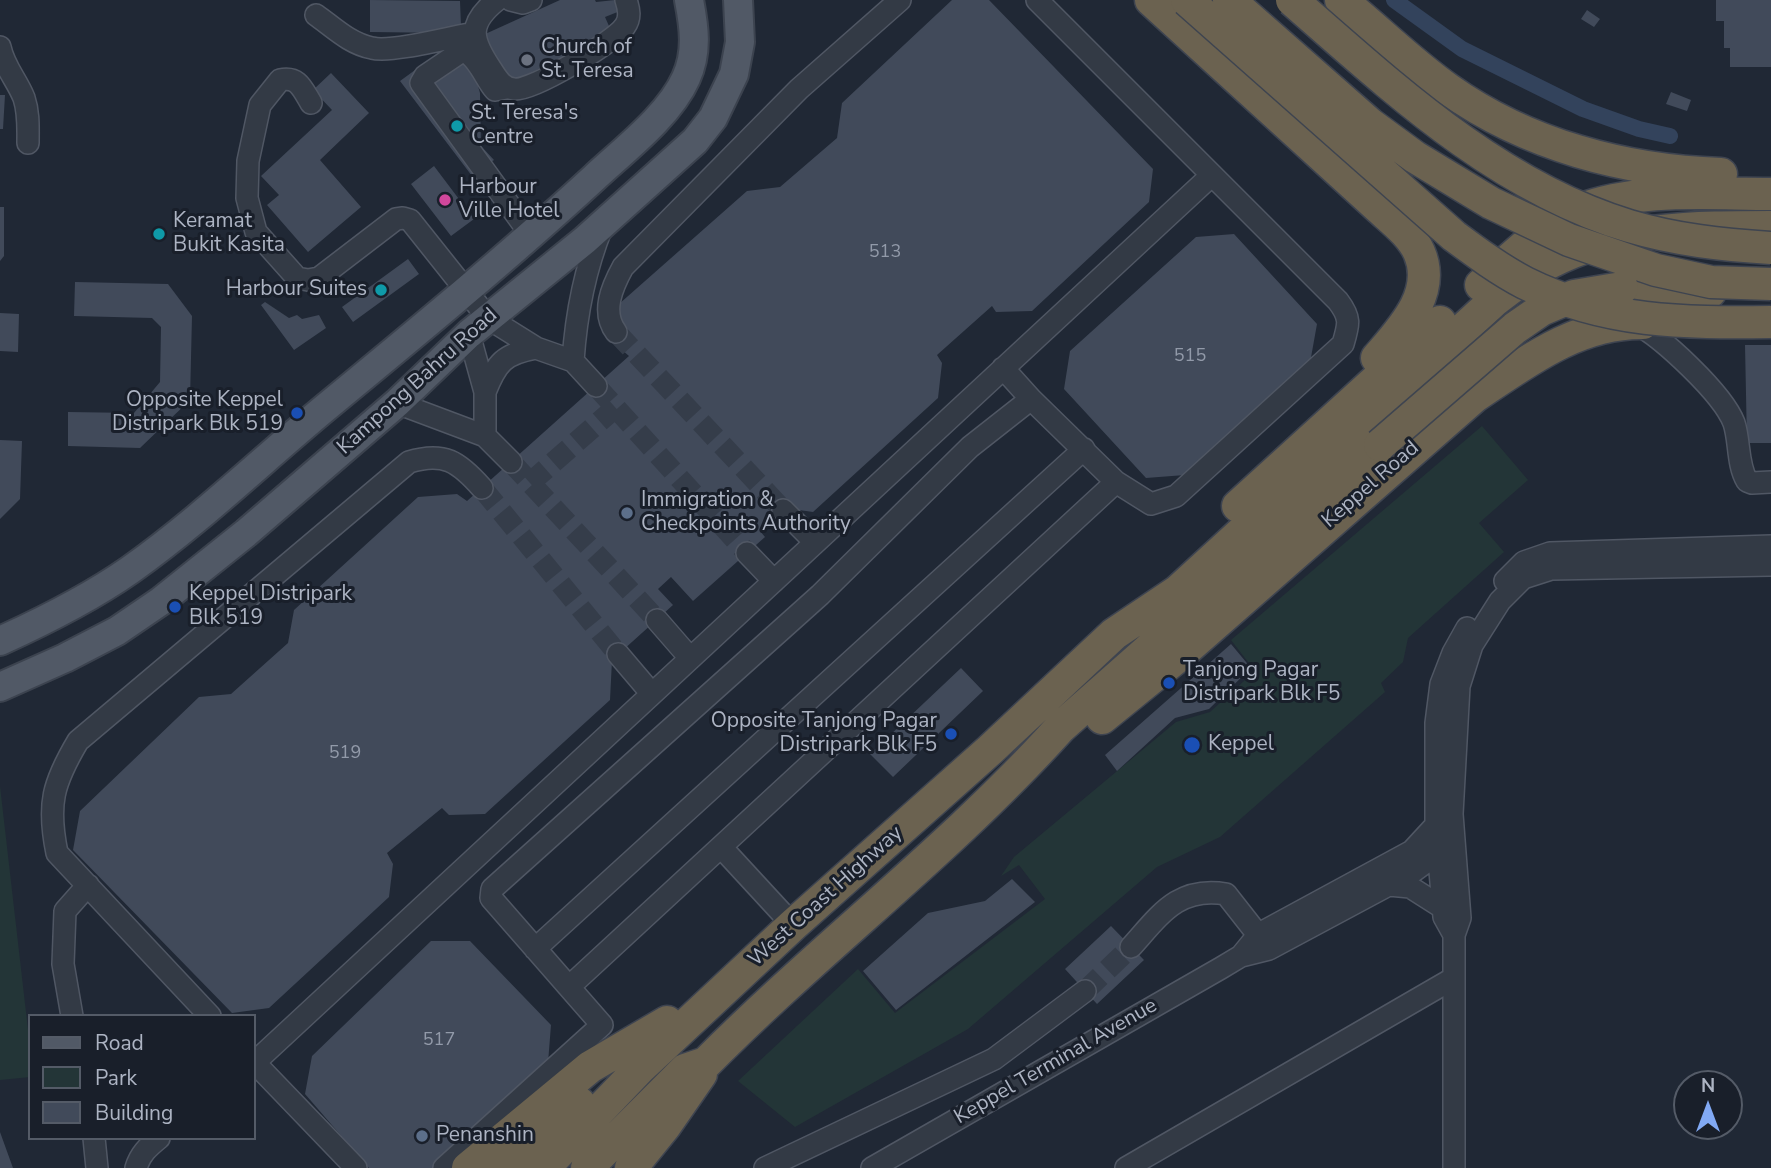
<!DOCTYPE html>
<html>
<head>
<meta charset="utf-8">
<style>
	body { margin:0 }
	#map { position:relative; width:1771px; height:1168px; overflow:hidden; background:#202835; font-family:"Nunito Sans",sans-serif }
	canvas { display:block }
	.legend { position:absolute; left:28px; top:1014px; width:228px; height:126px; box-sizing:border-box; background:#191f2a; border:2px solid #545b67; margin:0; padding:9px 12px; list-style:none; font-size:21px; color:#adb4c3 }
	.legend li { display:flex; align-items:center; gap:14px; height:35px }
	.legend b { width:35px; border:2px solid #545b67 }
	.north { position:absolute; left:1673px; top:1070px; width:70px; height:70px; box-sizing:border-box; background:#191f2a; border:2px solid #545b67; border-radius:50%; rotate:0deg; font-size:19px; font-weight:700; line-height:28px; text-align:center; color:#adb4c3 }
	.north::after { content:''; display:block; margin:auto; width:24px; height:32px; background:#81a9f4; clip-path:polygon(50% 0,100% 100%,50% 72%,0 100%) }
</style>
</head>
<body>
<div id="map">
<canvas width="1771" height="1168"></canvas>
<ul class="legend">
<li><b style="height:9px;background:#515966"></b>Road</li>
<li><b style="height:19px;background:#233537"></b>Park</li>
<li><b style="height:19px;background:#414a5a"></b>Building</li>
</ul>
<div class="north">N</div>
</div>
<script>
const ctx = document.querySelector('canvas').getContext('2d');
ctx.lineJoin = 'round';
function fill(path, color) {
  ctx.fillStyle = color;
  ctx.fill(path, 'evenodd');
}
function strokePath(path, color, width, dash) {
  ctx.strokeStyle = color;
  ctx.lineWidth = width;
  ctx.lineCap = dash ? 'butt' : 'round';
  ctx.setLineDash(dash || []);
  ctx.stroke(path);
}
function drawText(font, color, halo, rows, align = 'center') {
  ctx.font = font + ' "Nunito Sans",sans-serif';
  ctx.lineWidth = 6;
  ctx.setLineDash([]);
  ctx.textBaseline = 'middle';
  ctx.strokeStyle = halo;
  ctx.fillStyle = color;
  for (const [text, x, y, turn = 0] of rows) {
    ctx.save();
    ctx.translate(x, y);
    ctx.rotate((+turn || 0) * Math.PI / 180);
    ctx.textAlign = isNaN(turn) ? turn : align;
    if (halo) ctx.strokeText(text, 0, 0);
    ctx.fillText(text, 0, 0);
    ctx.restore();
  }
}
fill(new Path2D(`
	M1482 426 1528 480 1479 523 1504 552 1408 638 1403 662 1381 683 1385 692 1220 837 1157 867 968 1029 795 1127 738 1081 858 969 895 1013 1045 899 1019 865 1001 876 1014 857 1176 722 1210 712 1255 671 1231 640Z
	M0 786 30 1047V1077L0 1080Z`), '#233537');
strokePath(new Path2D(`
	M1394 0 1462 49 1583 109 1639 129 1670 136`), '#33435c', 16);
fill(new Path2D(`
	M370 0 460 1 461 26H451V33L370 32Z
	M560 0H595L596 2 615 0 620 11 605 17 613 35 506 84 483 35Z
	M952 0H989L1153 169 1149 202 1032 311 996 312 992 306 937 355 942 363 938 398 813 512 785 508 760 531 765 537 693 601 671 577 658 589 673 605 612 660 610 700 485 814 449 815 442 808 387 853 393 864 389 897 269 1008 232 1013 73 850 80 811 199 697 231 694 288 643 294 610 418 497 457 494 467 501 629 356 615 344 619 304 747 191 780 187 837 138 842 103Z
	M1716 0H1771V67H1730V48H1724V21H1716Z
	M1587 10 1600 19 1594 27 1581 19Z
	M437 54 442 59 453 60 467 66 476 79 480 93 481 146 494 160 472 176 400 81Z
	M331 73 369 113 320 160 361 207 308 252 267 205 279 195 261 176 332 110 313 90Z
	M1671 92 1691 100 1687 111 1666 104Z
	M0 95H5L3 129H0Z
	M434 166 474 219 451 236 411 184Z
	M0 207H4V256L0 261Z
	M1234 234 1317 324 1310 363 1185 475 1146 478 1064 389 1070 351 1196 237Z
	M408 259 419 274 353 322 342 307Z
	M75 282 168 284 192 316 190 400 140 448 68 446V412L134 413 160 382 161 327 152 318 74 316Z
	M265 302 289 318 297 315 302 319 319 315 326 328 294 350 261 305Z
	M0 313 19 314 18 352 0 351Z
	M1745 345H1771V443H1747Z
	M0 440 22 441 20 499 0 519Z
	M1231 644 1251 668 1209 709 1175 718 1117 771 1105 755Z
	M961 668 983 691 893 777 870 754Z
	M1012 879 1035 902 896 1010 863 971 928 913 985 901Z
	M1111 926 1144 960 1097 1004 1065 969Z
	M431 941H470L551 1025 548 1063 433 1168H369L305 1094 312 1056Z
	M0 1132 13 1168H0Z`), '#414a5a');
strokePath(new Path2D(`
	M616 332 783 510
	M596 386 747 553
	M511 462 657 620
	M530 483 616 407
	M482 488 618 654
	M1085 991 1131 947`), '#353d4a', 21, [21, 10]);
const minor = new Path2D(`
	M497 0C467 24 471 39 491 69 497 78 502 88 514 89 531 92 616 41 625 26 631 18 629 9 626 0
	M511 0 523 3 531 0
	M1037 0 1338 301C1351 318 1349 324 1343 344L1176 496 1151 504 1116 482
	M316 15C333 27 350 44 372 48 392 53 451 37 474 33
	M0 47C4 67 17 80 24 98 29 113 28 128 28 143
	M507 88 495 90C485 79 477 54 462 51L425 76 421 83 531 235
	M311 103C302 88 298 76 280 80L260 105 248 161 247 198 256 232 297 278 308 280 319 278 396 219 403 218 410 220 488 318 536 348 573 361 596 386
	M1635 323C1662 337 1723 394 1734 423 1740 441 1737 464 1747 481L1752 483 1771 482
	M616 332C601 312 612 287 623 267L799 89 900 0
	M469 334 485 392V436
	M573 361C576 316 585 269 602 227
	M1003 368 1031 399
	M485 392C497 362 504 354 536 348
	M397 403 485 436 511 462
	M783 510 815 542
	M747 553 774 581
	M1505 581 1524 562 1550 553 1771 546
	M657 620 690 658
	M618 654 652 694
	M722 848 793 925
	M1389 885 1410 887 1443 908
	M1454 935 1444 917 1436 825V723L1441 684 1453 653 1467 628
	M1131 947C1160 915 1178 886 1226 894L1266 945
	M535 949 1084 449
	M1241 956 1269 949 1411 873 1448 846
	M72 1016 63 964 65 911 88 885
	M210 1016 57 853C47 804 53 783 78 741L409 462C444 451 459 462 482 488
	M254 1062 356 1168
	M254 1063 1212 175
	M94 1138 97 1168
	M136 1168C140 1154 148 1147 159 1138
	M444 1168 602 1025 491 898 492 889 820 595 970 447 1031 399 1116 482 570 986
	M765 1168 994 1059 1085 991
	M872 1168 1221 968 1241 956 1259 934 1412 851 1436 825 1452 814
	M1126 1168 1454 978
	M1454 1168V935L1460 918 1452 814 1459 686 1472 645 1500 601 1523 578 1551 569 1771 565`);
const major = new Path2D(`
	M0 641C44 621 90 598 130 570 199 521 260 462 325 408 416 333 507 258 594 178 624 150 669 116 686 78 698 52 694 26 689 0
	M0 687 65 658 117 631 161 601 246 533 397 403 469 334 585 240 695 141 713 118 734 74 740 42 738 0`);
const highway = new Path2D(`
	M1151 0 1378 207C1392 220 1411 234 1419 252 1437 293 1402 329 1377 358
	M1341 0C1377 29 1411 63 1448 89 1527 145 1625 171 1721 174
	M1481 285C1509 260 1545 224 1579 210 1639 187 1708 194 1771 194
	M1622 288 1710 292
	M1238 506 1440 322
	M1102 718 1182 653 1474 397C1526 362 1578 322 1643 323
	M468 1168 590 1067 667 1022
	M509 1168 579 1103
	M544 1168 641 1067 793 925 990 750 1114 634 1178 591 1495 300C1512 287 1530 274 1549 263 1616 227 1697 227 1771 227
	M587 1168 685 1070 706 1063C820 948 951 849 1060 728L1380 445
	M631 1168 665 1126 701 1074`);
strokePath(minor, '#505764', 24);
strokePath(major, '#3c434f', 32);
strokePath(highway, '#3e4450', 35);
strokePath(minor, '#333a45', 21);
strokePath(major, '#515966', 28);
strokePath(highway, '#6b6250', 32);
const highwayBridge = new Path2D(`
	M1187 0 1454 236C1477 253 1500 270 1525 283 1606 323 1683 323 1771 322
	M1229 0 1370 124 1415 157 1491 203 1569 240 1656 270 1711 282 1771 284
	M1292 0C1393 88 1497 186 1629 226 1676 240 1723 245 1771 248
	M1380 445 1515 328 1541 310 1574 296 1622 288`);
strokePath(highwayBridge, '#3e4450', 35, []);
strokePath(highwayBridge, '#6b6250', 32);
for (const [x, y, r, color] of [
	[527,60,7,"#6b7280"],
	[457,126,7,"#0f9aa8"],
	[445,200,7,"#d1479c"],
	[159,234,7,"#0f9aa8"],
	[381,290,7,"#0f9aa8"],
	[297,413,7,"#1a4fb4"],
	[627,513,7,"#5c6f8a"],
	[175,607,7,"#1a4fb4"],
	[1169,683,7,"#1a4fb4"],
	[951,734,7,"#1a4fb4"],
	[1192,745,9,"#1a4fb4"],
	[422,1136,7,"#5c6f8a"]
]) {
  const dot = new Path2D();
  dot.arc(x, y, r, 0, 2 * Math.PI);
  ctx.fillStyle = color;
  ctx.fill(dot);
  strokePath(dot, '#191f2a', 2.5);
}
drawText('18px', '#929aa9', null, [
	["513",885,253],
	["515",1190,357],
	["519",345,754],
	["517",439,1041]
]);
drawText('21px', '#adb4c3', '#191f2a', [
	["Church of",541,48],
	["St. Teresa",541,72],
	["St. Teresa's",471,114],
	["Centre",471,138],
	["Harbour",459,188],
	["Ville Hotel",459,212],
	["Keramat",173,222],
	["Bukit Kasita",173,246],
	["Harbour Suites",367,290,"right"],
	["Opposite Keppel",283,401,"right"],
	["Distripark Blk 519",283,425,"right"],
	["Immigration &",641,501],
	["Checkpoints Authority",641,525],
	["Keppel Distripark",189,595],
	["Blk 519",189,619],
	["Tanjong Pagar",1183,671],
	["Distripark Blk F5",1183,695],
	["Opposite Tanjong Pagar",937,722,"right"],
	["Distripark Blk F5",937,746,"right"],
	["Keppel",1208,745],
	["Penanshin",436,1136]
], 'left');
drawText('21px', '#adb4c3', '#191f2a', [
	["Kampong Bahru Road",418,382,-42],
	["Keppel Road",1371,485,-41],
	["West Coast Highway",826,897,-42],
	["Keppel Terminal Avenue",1056,1062,-30]
]);
</script>
</body>
</html>
